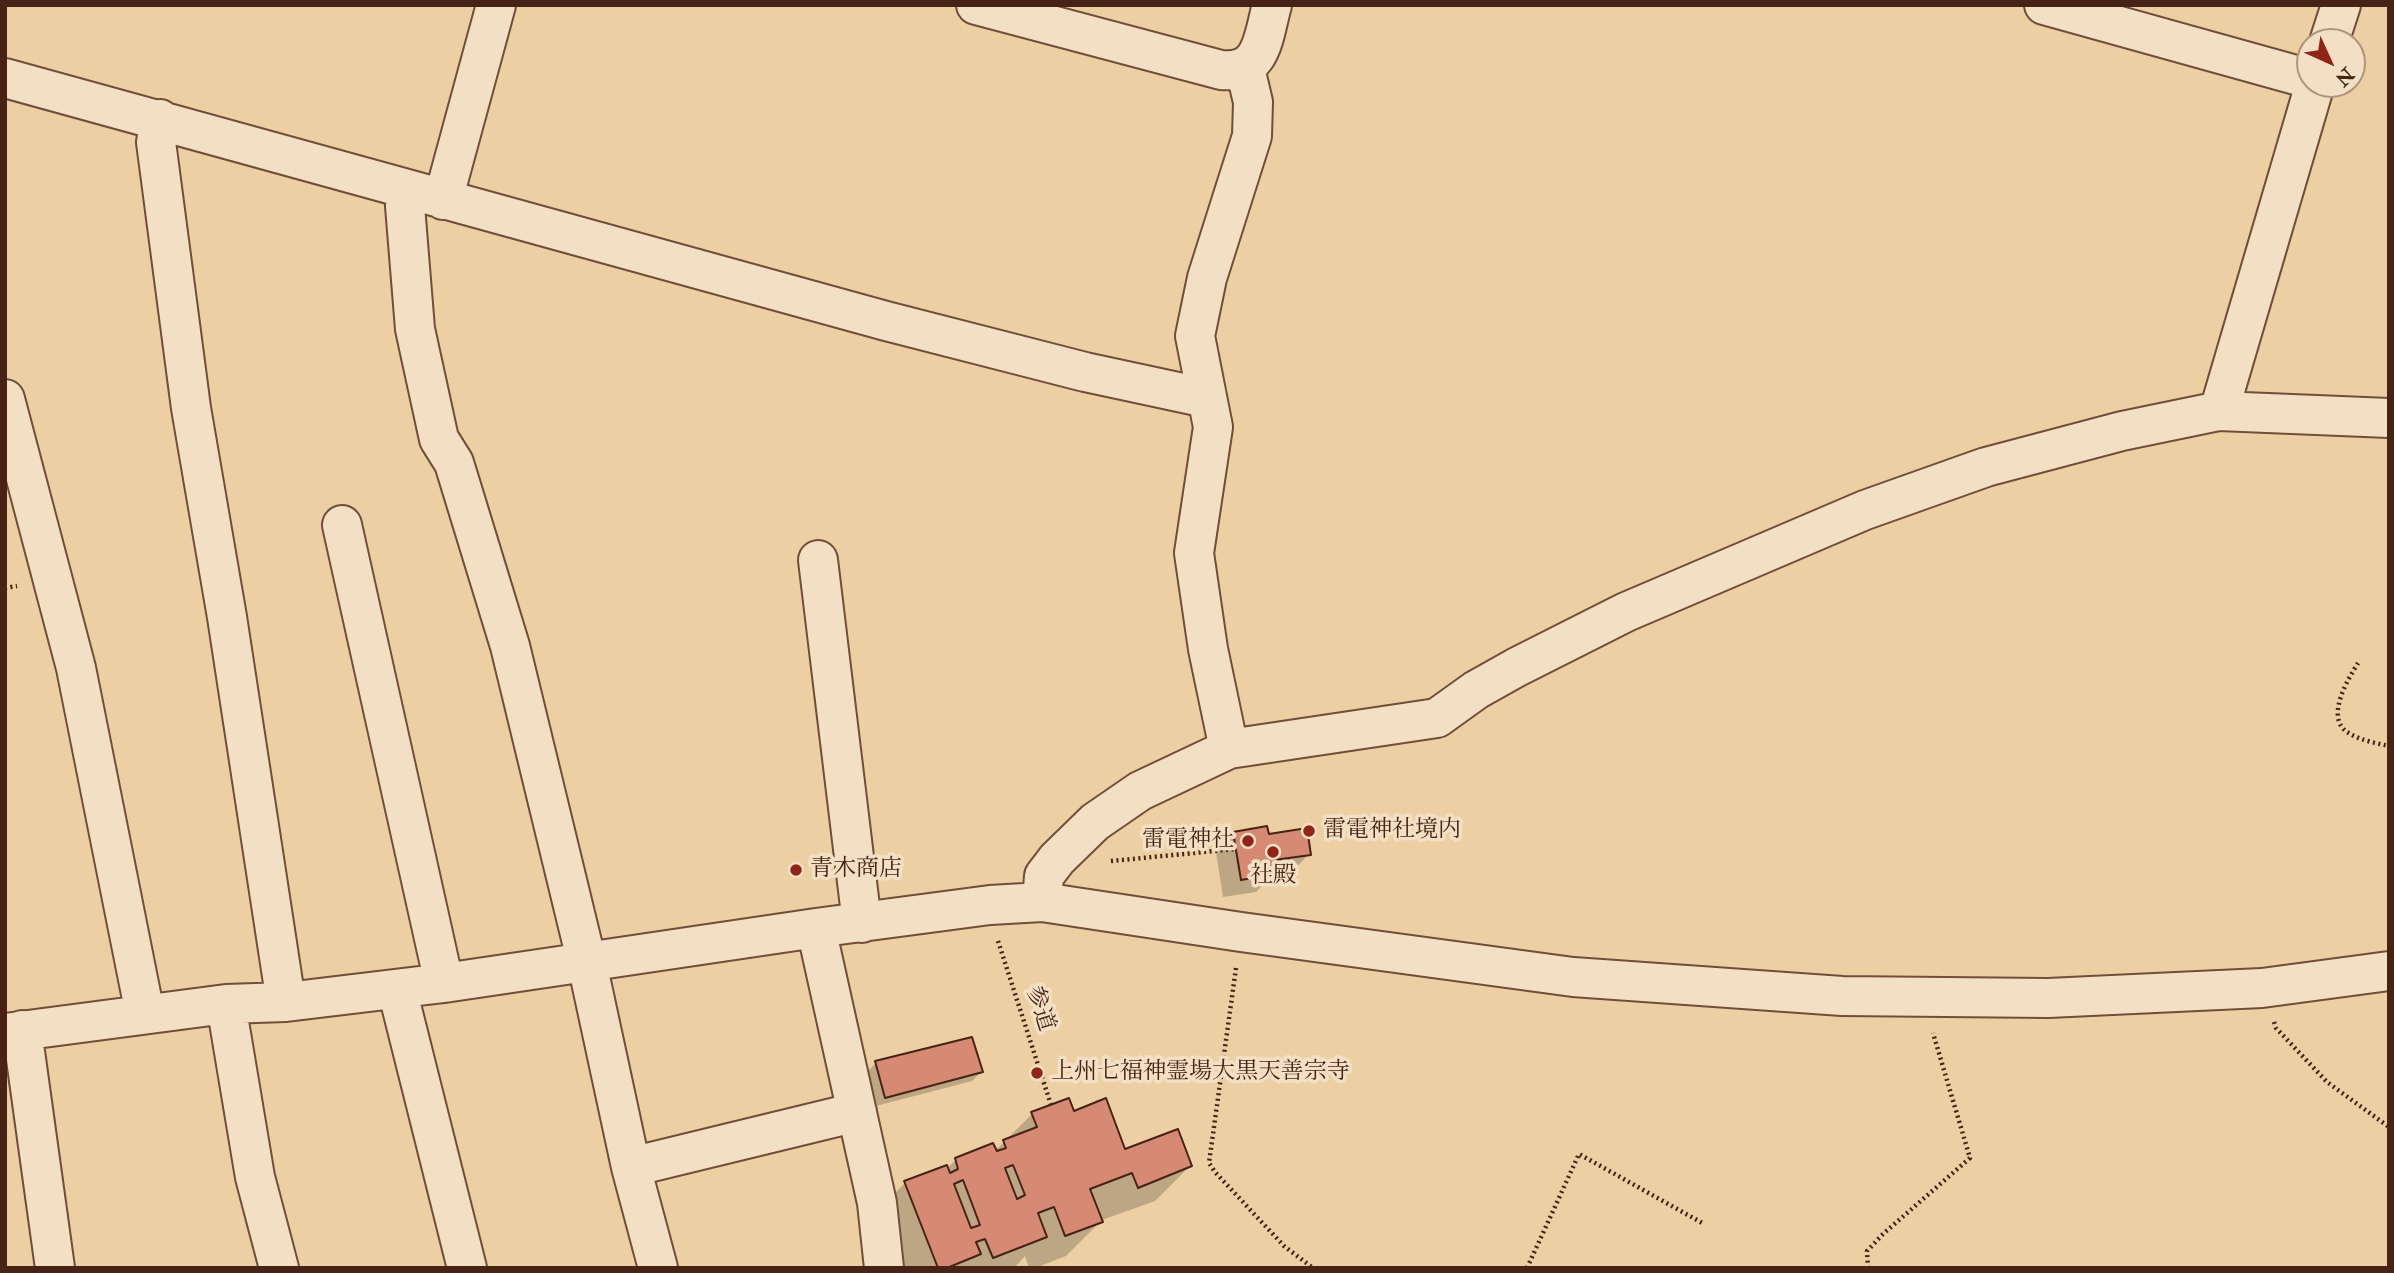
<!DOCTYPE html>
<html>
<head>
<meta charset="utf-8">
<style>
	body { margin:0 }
	#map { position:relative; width:2394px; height:1273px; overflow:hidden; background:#ecd0a4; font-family:"IM FELL Double Pica",serif }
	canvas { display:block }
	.frame { position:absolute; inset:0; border:7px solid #462315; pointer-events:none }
	.north { position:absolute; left:2296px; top:28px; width:70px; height:70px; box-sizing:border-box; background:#f3e0c4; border:2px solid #ae947e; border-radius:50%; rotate:135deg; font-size:19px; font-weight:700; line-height:28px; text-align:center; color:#462315 }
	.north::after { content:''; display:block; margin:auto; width:24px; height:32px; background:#8f2418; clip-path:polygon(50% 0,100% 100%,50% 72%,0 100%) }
</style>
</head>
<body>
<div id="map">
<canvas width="2394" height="1273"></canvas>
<div class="frame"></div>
<div class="north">N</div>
</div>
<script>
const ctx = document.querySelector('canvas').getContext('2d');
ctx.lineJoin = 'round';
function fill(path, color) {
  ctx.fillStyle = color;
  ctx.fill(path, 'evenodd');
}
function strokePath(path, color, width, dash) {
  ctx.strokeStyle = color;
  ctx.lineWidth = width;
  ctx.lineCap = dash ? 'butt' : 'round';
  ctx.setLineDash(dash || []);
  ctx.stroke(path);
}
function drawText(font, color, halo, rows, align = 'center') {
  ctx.font = font + ' "IM FELL Double Pica","Noto Serif JP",serif';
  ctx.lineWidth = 7;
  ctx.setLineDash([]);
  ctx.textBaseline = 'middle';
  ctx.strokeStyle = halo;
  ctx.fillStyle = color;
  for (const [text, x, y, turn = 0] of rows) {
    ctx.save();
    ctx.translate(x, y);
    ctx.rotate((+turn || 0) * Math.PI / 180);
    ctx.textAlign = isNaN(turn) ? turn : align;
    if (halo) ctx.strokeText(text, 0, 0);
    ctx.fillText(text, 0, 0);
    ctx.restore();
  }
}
fill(new Path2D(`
	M1234 833 1267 836 1309 854 1291 873 1272 875 1256 892 1223 897 1216 852Z
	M876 1063 981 1072 972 1081 876 1106 867 1072Z
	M1073 1113 1124 1151 1190 1166 1155 1201 1102 1220 1066 1256 1035 1268H1029L1025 1256 1014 1268H889L870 1218 905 1183 946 1169 956 1160 995 1151 1032 1114Z`), '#0003');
const building = new Path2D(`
	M1267 826 1269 834 1307 828 1311 855 1274 860 1276 874 1241 880 1233 832Z
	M972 1037 983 1072 885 1098 875 1061Z
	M1069 1098 1074 1111 1106 1098 1125 1149 1178 1129 1192 1166 1138 1188 1132 1173 1090 1189 1103 1222 1065 1236 1054 1207 1038 1213 1047 1237 993 1258 985 1239 976 1242 981 1254 947 1268H938L904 1181 947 1165 950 1173 958 1169 955 1158 993 1143 997 1151 1006 1148 1003 1140 1037 1127 1031 1112ZM1013 1165 1025 1195 1017 1199 1005 1168ZM963 1180 980 1225 971 1228 954 1184Z`);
fill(building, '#d68a74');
strokePath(building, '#462315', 2);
const minor = new Path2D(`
	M976 5 1221 70C1263 74 1263 37 1272 5
	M2044 5 2310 79
	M2329 42 2341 5
	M5 78 886 321 1085 372 1206 398
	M160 119 156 142 191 408 227 617 286 1002
	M407 189 405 206 415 329 439 439 454 463 510 646 587 963 631 1167 658 1268
	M443 200 496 5
	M5 399 76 668 145 1014
	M2219 411 2315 84
	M342 525 444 983
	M818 560 862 923
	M1229 749 1208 649 1194 553 1213 427 1195 336 1207 278 1252 136 1253 102 1245 68
	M1042 902 1044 876 1057 859 1095 822 1140 791 1229 749 1437 718 1476 690 1517 667 1626 612 1865 510 1986 467 2122 431 2219 411 2389 418
	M816 928 877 1203 884 1268
	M397 989 467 1268
	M226 1004 255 1177 279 1268
	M22 1030 55 1268
	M5 1033 226 1004 286 1002 444 983 816 928 990 905 1042 902 1241 932 1573 977 1842 996 2048 998 2262 988 2389 971
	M631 1167 857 1112`);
strokePath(minor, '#704e39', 42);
strokePath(new Path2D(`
	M5 588 17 586
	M2358 663C2348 679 2325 717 2347 732 2359 740 2375 743 2389 746
	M1111 861 1236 849
	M998 941 1051 1105
	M1236 968 1209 1163 1215 1172 1284 1246 1313 1268
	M2274 1022 2276 1028 2327 1082 2389 1127
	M1527 1268 1579 1154 1704 1224
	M1868 1268 1867 1251 1883 1234 1970 1158 1933 1033`), '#462315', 4.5, [2, 3.5]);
strokePath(minor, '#f3e0c4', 38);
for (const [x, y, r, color] of [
	[1309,831,7,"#8f2418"],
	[1248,841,7,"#8f2418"],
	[1273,852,7,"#8f2418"],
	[796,870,7,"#8f2418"],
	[1037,1073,7,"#8f2418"]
]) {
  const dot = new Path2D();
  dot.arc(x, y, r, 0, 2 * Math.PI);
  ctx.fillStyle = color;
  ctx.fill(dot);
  strokePath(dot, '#f3e0c4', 2.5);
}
drawText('23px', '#462315', '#f3e0c4', [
	["雷電神社境内",1323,831],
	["雷電神社",1234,841,"right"],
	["青木商店",810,870],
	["社殿",1273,877,"center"],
	["上州七福神霊場大黒天善宗寺",1051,1073]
], 'left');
drawText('23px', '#462315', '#f3e0c4', [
	["参道",1039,1009,72]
]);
</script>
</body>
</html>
